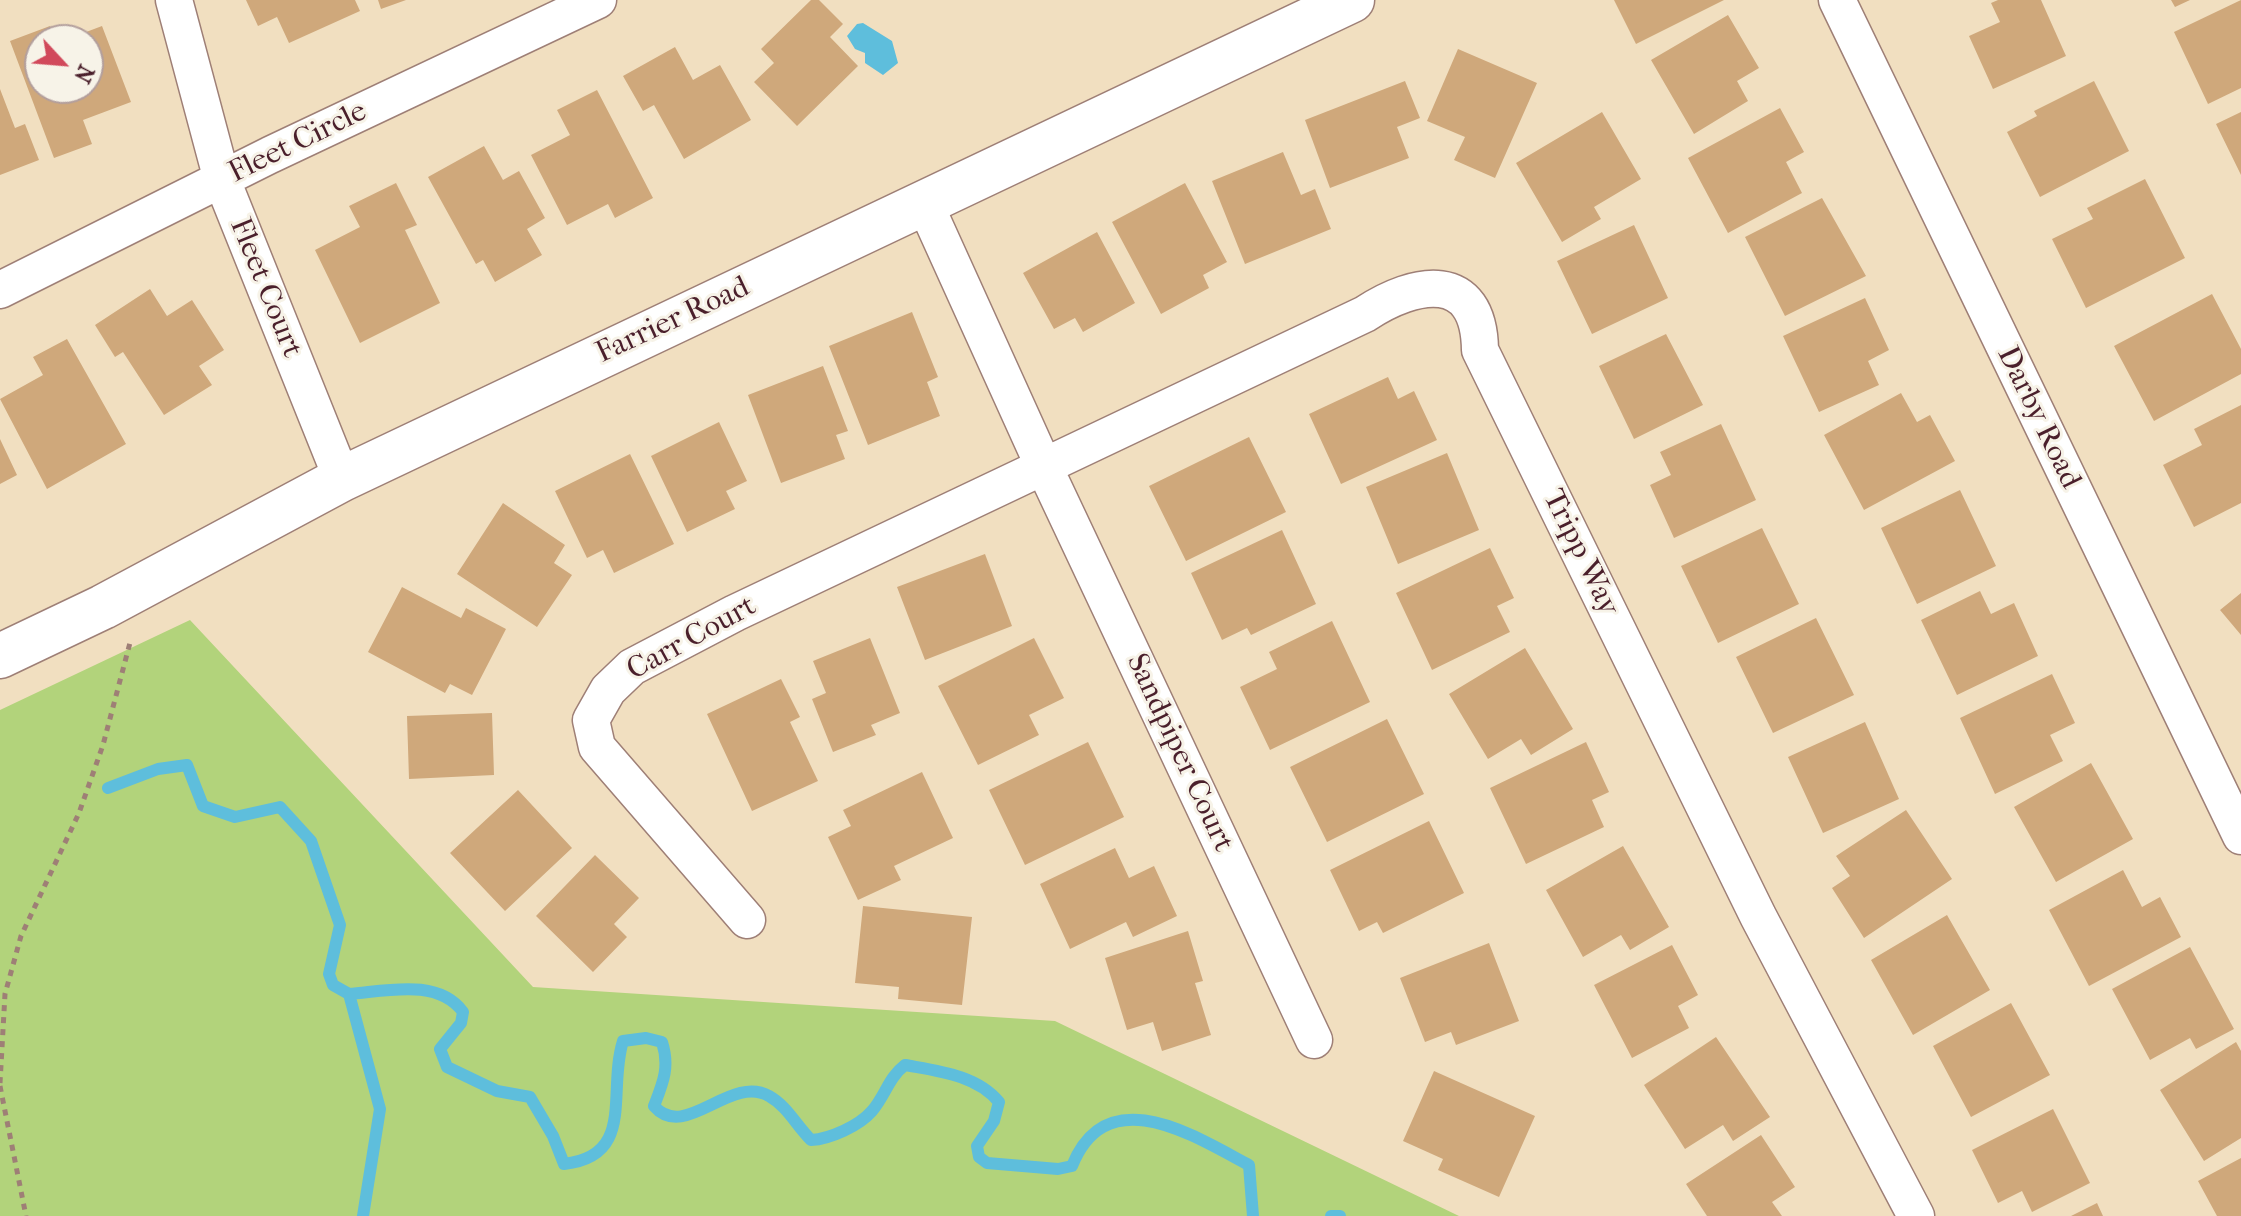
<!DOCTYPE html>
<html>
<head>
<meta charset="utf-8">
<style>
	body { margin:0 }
	#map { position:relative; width:2241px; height:1216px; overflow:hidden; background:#f1dfc0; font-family:"IM FELL French Canon",serif }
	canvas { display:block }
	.north { position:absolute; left:24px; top:24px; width:80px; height:80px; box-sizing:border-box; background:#f7f3e8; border:2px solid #b29e9c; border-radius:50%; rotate:116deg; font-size:22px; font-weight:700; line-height:32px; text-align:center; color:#4a1f2b }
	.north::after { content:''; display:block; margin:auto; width:28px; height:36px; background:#d1495b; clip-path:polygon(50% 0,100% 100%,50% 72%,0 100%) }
</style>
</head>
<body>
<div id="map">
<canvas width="2241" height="1216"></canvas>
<div class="north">N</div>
</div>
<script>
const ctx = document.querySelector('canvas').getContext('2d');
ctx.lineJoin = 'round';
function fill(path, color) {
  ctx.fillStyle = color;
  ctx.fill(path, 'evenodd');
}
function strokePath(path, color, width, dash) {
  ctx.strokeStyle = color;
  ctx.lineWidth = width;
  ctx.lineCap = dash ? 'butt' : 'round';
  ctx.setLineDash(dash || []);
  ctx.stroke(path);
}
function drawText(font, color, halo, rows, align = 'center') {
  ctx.font = font + ' "IM FELL French Canon",serif';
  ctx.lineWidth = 6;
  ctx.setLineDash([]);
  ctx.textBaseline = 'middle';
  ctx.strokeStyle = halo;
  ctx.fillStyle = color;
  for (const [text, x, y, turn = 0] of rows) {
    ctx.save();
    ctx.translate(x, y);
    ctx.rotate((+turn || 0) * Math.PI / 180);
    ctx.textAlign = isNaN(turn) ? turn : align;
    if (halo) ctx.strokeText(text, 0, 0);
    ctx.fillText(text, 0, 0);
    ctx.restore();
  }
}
fill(new Path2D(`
	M190 620 533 987 1055 1021 1459 1216H0V710Z`), '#b2d37b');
fill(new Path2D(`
	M863 23 892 41 898 63 883 75 865 63V53L855 49 847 36 857 24Z`), '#5ebedc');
strokePath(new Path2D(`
	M108 788 158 769 187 765 203 806 235 817 280 807 311 841 340 925 329 974 333 985 349 994 380 1109 363 1216
	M349 994C387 991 438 978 463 1012L461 1023 440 1049 447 1067 497 1091 530 1097 553 1136 564 1164C636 1156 607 1092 623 1041L646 1038 662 1042C670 1067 663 1083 654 1106 685 1142 730 1074 769 1096 787 1106 796 1125 811 1140 830 1139 859 1126 872 1111 885 1096 889 1077 905 1065 938 1071 977 1075 999 1102L994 1121 977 1146 979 1157 987 1163 1058 1169 1072 1166C1107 1079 1194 1136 1249 1165L1253 1216
	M1331 1216H1340`), '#5ebedc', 12);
fill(new Path2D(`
	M246 0H355L360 11 289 43 277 17 258 26Z
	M378 0H406L381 9Z
	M811 0H819L843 24 830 37 858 66 797 126 754 82 774 63 761 49Z
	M1614 0H1724L1636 44Z
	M1998 0H2041L2066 56 1993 89 1969 36 2000 22 1991 3Z
	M2171 0H2190L2175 7Z
	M2241 0V88L2208 104 2174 32Z
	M1728 15 1759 68 1737 81 1748 101 1694 134 1651 60Z
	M50 26 55 40H40V88H88V40H65L102 26 131 102 83 120 92 144 54 158 10 41Z
	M675 47 693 80 720 65 751 120 684 159 654 105 643 111 623 76Z
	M1458 49 1537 83 1495 178 1454 160 1465 137 1427 121Z
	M1405 81 1420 118 1397 127 1409 158 1330 188 1305 120Z
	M2094 81 2129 151 2040 197 2007 132 2037 116 2034 111Z
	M0 89 15 128 25 124 39 160 0 175Z
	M597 90 653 198 615 218 608 204 567 225 531 155 570 135 557 110Z
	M1780 108 1804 152 1786 162 1802 193 1728 233 1688 158Z
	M1602 112 1641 179 1594 207 1601 219 1562 242 1516 163Z
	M2241 112V175L2216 124Z
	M484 146 503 180 519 171 545 218 527 229 542 255 495 282 483 260 476 264 428 177Z
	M1283 152 1301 195 1315 189 1331 229 1245 264 1212 181Z
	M2145 179 2185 258 2086 308 2052 239 2093 219 2087 208Z
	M396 183 417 225 405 230 440 303 360 343 315 250 360 227 349 206Z
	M1185 183 1227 262 1203 275 1209 288 1161 314 1112 222Z
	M1822 198 1866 276 1785 316 1745 237Z
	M1634 225 1668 298 1592 334 1557 261Z
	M1097 232 1135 303 1083 332 1075 318 1054 329 1023 273Z
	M150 289 167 316 192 300 224 350 199 366 212 385 164 415 123 352 115 357 95 325Z
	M2212 294 2241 349V374L2154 421 2114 346Z
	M1865 298 1889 350 1868 361 1879 385 1819 412 1783 336Z
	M912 312 938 377 927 382 940 416 868 445 829 346Z
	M1666 334 1703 405 1634 439 1599 366Z
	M67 339 126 444 47 489 0 399 43 375 33 357Z
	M823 366 848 431 836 435 845 459 781 483 748 395Z
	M1388 377 1398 399 1414 391 1437 440 1341 484 1309 414Z
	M1901 393 1917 422 1930 415 1955 461 1864 510 1824 435Z
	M2241 405V503L2194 527 2163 465 2202 445 2194 429Z
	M719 422 747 481 726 491 735 509 687 532 651 456Z
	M1721 424 1756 500 1674 538 1650 485 1671 475 1660 452Z
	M1249 437 1286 512 1186 561 1149 486Z
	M0 439 17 475 0 484Z
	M1447 453 1479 530 1398 564 1366 487Z
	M630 454 674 544 614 573 603 550 587 558 555 491Z
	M1960 490 1996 566 1917 604 1881 528Z
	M503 503 565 545 554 563 572 575 537 627 457 574Z
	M1762 528 1799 604 1718 643 1681 566Z
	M1282 530 1316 604 1251 635 1247 628 1222 640 1191 573Z
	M1490 548 1514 598 1497 606 1510 632 1432 670 1396 593Z
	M985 554 1012 626 925 660 897 587Z
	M402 587 461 618 466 608 506 629 472 695 450 684 445 693 368 652Z
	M1980 591 1991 614 2014 603 2038 656 1957 695 1921 620Z
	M2241 593V635L2220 610Z
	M1816 618 1854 695 1773 733 1736 657Z
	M1332 621 1370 702 1270 750 1240 687 1277 669 1269 652Z
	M870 638 900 713 871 725 876 735 833 752 812 699 826 693 813 661Z
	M1034 638 1064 698 1029 715 1039 735 978 765 938 686Z
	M1525 648 1573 729 1531 755 1521 739 1488 759 1449 694Z
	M2052 674 2075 723 2050 735 2063 761 1995 794 1960 718Z
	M781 679 800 717 790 722 818 781 752 811 707 714Z
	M492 713 494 775 409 779 407 716Z
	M1387 719 1424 794 1327 842 1290 767Z
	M1865 722 1899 799 1823 833 1788 757Z
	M1088 742 1124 817 1025 865 989 790Z
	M1586 742 1609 792 1592 800 1604 827 1526 864 1490 788Z
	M2091 763 2133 839 2056 882 2014 807Z
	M922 772 953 838 894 866 901 880 858 900 828 837 851 826 843 810Z
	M518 790 572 848 505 911 450 853Z
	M1906 810 1952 879 1864 938 1832 888 1850 876 1836 856Z
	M1429 821 1464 893 1383 933 1377 922 1359 931 1330 870Z
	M1623 846 1669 927 1630 950 1621 935 1583 957 1546 890Z
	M1115 848 1129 878 1154 866 1177 916 1133 937 1126 922 1070 949 1040 884Z
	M595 855 639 898 614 924 627 937 593 972 536 916Z
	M2123 870 2142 907 2160 897 2181 937 2089 986 2049 910Z
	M863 906 972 917 962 1005 898 999 899 987 855 983Z
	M1947 915 1990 990 1913 1035 1871 960Z
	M1188 931 1203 981 1195 983 1211 1035 1162 1051 1153 1022 1127 1030 1105 958Z
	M1489 943 1519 1021 1456 1045 1451 1032 1425 1042 1400 978Z
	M1672 945 1698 995 1678 1006 1689 1028 1632 1058 1594 985Z
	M2190 947 2234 1029 2196 1049 2190 1038 2150 1060 2112 989Z
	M2011 1003 2050 1075 1971 1117 1933 1046Z
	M1716 1037 1770 1117 1733 1141 1723 1125 1685 1149 1644 1085Z
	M2236 1042 2241 1051V1138L2204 1161 2160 1090Z
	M1434 1071 1535 1116 1499 1197 1438 1170 1443 1159 1403 1141Z
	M2053 1109 2090 1183 2032 1212 2022 1191 1998 1203 1972 1150Z
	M1761 1135 1795 1187 1772 1202 1782 1216H1707L1686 1184Z
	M2241 1158V1216H2217L2198 1181Z
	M2097 1203 2103 1216H2071Z`), '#cfa87b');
const street = new Path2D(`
	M174 0 222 180 342 479
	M1837 0 2241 836
	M924 202 1044 467 1314 1040
	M0 290 270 155 598 0
	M747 920 597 747 591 720 608 690 632 667 735 613 1365 314C1415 281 1479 269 1480 350L1758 916 1916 1216`);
const secondary = new Path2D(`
	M0 656 103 607 342 479 1352 0`);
strokePath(street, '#9e7f76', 39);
strokePath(secondary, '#9e7f76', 47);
strokePath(new Path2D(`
	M0 1083 5 994 21 936 79 813 103 745 131 639
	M0 1086 26 1216`), '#9e7f76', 5, [6, 6]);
strokePath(street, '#fff', 36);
strokePath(secondary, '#fff', 44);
drawText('30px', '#4a1f2b', '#f7f3e8', [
	["Fleet Circle",298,143,-26],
	["Fleet Court",265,288,68],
	["Farrier Road",673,321,-25],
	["Darby Road",2038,418,64],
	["Tripp Way",1580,553,64],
	["Carr Court",692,639,-29],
	["Sandpiper Court",1179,753,65]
]);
</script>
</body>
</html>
